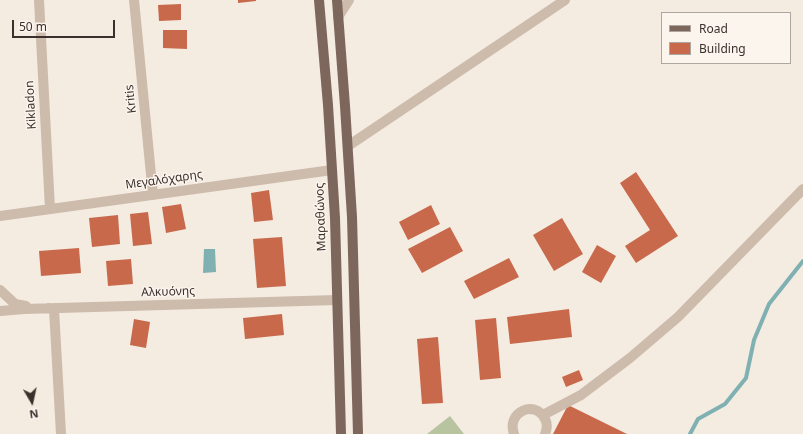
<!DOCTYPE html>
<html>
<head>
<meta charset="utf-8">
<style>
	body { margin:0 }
	#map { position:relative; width:803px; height:434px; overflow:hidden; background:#f4ebe1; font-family:"Noto Sans",sans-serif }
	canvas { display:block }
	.legend { position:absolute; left:661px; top:12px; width:130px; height:52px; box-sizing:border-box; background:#fbf5ee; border:1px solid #aea6a0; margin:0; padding:5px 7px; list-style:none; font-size:12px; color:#3b302b }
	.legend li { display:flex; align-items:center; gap:8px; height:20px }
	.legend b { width:20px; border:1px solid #aea6a0 }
	.north { position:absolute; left:12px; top:382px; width:40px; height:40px; -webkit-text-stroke:3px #fbf5ee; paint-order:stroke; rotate:171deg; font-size:11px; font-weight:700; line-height:16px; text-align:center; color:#3b302b }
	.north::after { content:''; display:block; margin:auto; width:14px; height:18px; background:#3b302b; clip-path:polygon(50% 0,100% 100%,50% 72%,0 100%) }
	.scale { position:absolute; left:12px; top:20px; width:103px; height:18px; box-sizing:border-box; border:2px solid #3b302b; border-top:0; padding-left:5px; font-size:12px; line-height:14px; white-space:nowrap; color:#3b302b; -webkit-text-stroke:3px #fbf5ee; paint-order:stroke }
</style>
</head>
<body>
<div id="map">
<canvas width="803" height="434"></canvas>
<ul class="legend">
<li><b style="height:5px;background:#7d675c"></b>Road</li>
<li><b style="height:11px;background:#c8694b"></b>Building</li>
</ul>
<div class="north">N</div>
<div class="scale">50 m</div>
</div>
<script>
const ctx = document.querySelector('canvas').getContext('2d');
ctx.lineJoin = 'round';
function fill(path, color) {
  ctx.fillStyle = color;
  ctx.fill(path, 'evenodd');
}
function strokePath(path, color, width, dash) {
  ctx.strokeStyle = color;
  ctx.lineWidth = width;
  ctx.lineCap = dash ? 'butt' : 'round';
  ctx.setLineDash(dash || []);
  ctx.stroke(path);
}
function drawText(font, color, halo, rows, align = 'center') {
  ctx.font = font + ' "Noto Sans",sans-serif';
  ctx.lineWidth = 3;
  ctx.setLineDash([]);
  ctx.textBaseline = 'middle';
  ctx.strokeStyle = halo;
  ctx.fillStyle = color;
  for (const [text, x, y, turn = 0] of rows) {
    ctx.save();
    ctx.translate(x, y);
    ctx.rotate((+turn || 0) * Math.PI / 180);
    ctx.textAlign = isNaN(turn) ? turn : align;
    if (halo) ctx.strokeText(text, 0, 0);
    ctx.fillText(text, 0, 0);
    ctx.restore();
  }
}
fill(new Path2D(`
	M450 416 464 434H427Z`), '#b8c4a0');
fill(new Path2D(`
	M204 249H215L216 272 203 273Z`), '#7fb0b2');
strokePath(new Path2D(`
	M690 434 698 419 725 404 746 378 754 340 769 304 803 261`), '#7fb0b2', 4);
fill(new Path2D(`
	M238 0H256V1L238 3Z
	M181 4V20L159 21 158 5Z
	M163 30H187V49L163 48Z
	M636 172 678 236 636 263 625 246 650 230 620 183Z
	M269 190 273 220 254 222 251 193Z
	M181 204 186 229 166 233 162 207Z
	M431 205 440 224 408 240 399 222Z
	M148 212 152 244 133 246 130 214Z
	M118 215 120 244 92 247 89 218Z
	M562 218 583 254 554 271 533 235Z
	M450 227 463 251 422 273 408 249Z
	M282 237 286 286 257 288 253 239Z
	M597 245 616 256 601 283 582 272Z
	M79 248 81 273 41 276 39 251Z
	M509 258 519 277 474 299 464 281Z
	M131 259 133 284 108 286 106 261Z
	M569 309 572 337 510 344 507 317Z
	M282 314 284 335 245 339 243 318Z
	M496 318 501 378 480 380 475 320Z
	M134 319 150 322 146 348 130 345Z
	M438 337 443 403 422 404 417 339Z
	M579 370 583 380 566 387 562 377Z
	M568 405 627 434H553Z`), '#c8694b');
strokePath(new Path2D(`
	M39 0 50 209
	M134 0 153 195
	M338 17 349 0
	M348 146 565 0
	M0 216 332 170
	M0 290 15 304 26 306
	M48 308 54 309 61 434
	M0 311 24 309 337 300
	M543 415 581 395 630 358 678 317 803 189
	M514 434C506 412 535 399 545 419 548 424 547 429 545 434`), '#cdbbac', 10);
strokePath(new Path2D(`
	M319 0 328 105 335 218 341 434
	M337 0 345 106 352 217 358 434`), '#7d675c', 10);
drawText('12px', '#3b302b', '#fbf5ee', [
	["Kritis",131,99,-96],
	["Kikladon",31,105,-93],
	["Μεγαλόχαρης",164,180,-8],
	["Μαραθώνος",321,217,-92],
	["Αλκυόνης",168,292,-2]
]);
</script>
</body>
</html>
